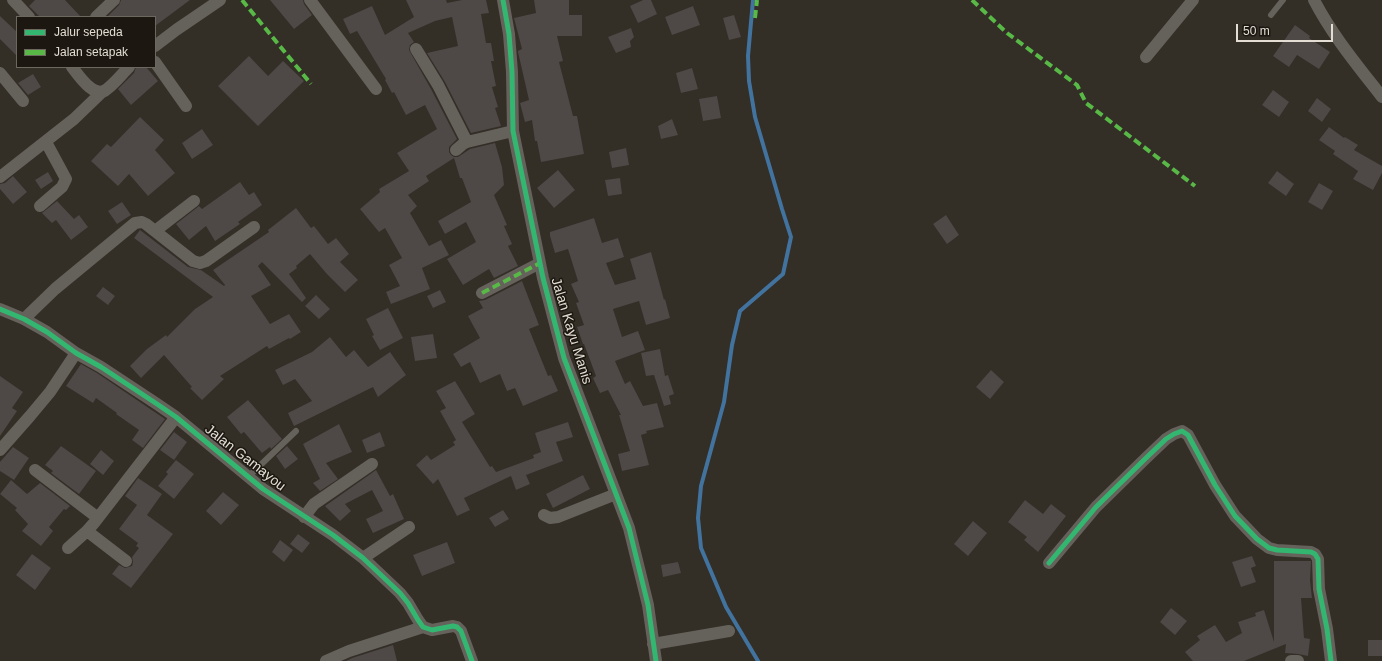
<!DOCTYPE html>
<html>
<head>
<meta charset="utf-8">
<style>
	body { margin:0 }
	#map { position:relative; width:1382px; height:661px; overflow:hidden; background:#332e26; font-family:Arial,sans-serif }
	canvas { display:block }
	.legend { position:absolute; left:16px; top:16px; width:140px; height:52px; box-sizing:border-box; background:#1c1811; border:1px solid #6c675f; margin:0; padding:5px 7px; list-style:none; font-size:12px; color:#e3ddd4 }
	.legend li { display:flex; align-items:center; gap:8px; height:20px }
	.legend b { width:20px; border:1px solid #6c675f }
	.scale { position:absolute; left:1236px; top:24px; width:97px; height:18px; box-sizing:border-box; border:2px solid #e3ddd4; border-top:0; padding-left:5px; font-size:12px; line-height:14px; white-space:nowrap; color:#e3ddd4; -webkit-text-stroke:3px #1c1811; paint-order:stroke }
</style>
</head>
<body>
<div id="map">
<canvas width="1382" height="661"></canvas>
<ul class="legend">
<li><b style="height:5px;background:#33b770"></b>Jalur sepeda</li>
<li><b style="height:5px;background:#58b947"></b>Jalan setapak</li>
</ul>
<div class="scale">50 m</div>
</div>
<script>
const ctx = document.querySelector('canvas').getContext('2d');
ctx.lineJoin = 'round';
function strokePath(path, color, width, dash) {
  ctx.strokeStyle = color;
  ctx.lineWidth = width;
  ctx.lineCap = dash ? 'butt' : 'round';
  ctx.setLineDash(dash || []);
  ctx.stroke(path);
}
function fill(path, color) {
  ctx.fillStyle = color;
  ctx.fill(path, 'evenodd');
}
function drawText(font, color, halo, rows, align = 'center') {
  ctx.font = font + ' Arial,sans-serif';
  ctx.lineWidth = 3;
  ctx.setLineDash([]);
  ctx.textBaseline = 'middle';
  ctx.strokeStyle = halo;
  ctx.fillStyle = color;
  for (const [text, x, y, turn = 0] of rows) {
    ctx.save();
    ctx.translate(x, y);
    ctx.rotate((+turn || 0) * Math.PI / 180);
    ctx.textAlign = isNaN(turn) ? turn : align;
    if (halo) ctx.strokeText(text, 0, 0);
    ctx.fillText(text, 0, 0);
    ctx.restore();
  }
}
strokePath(new Path2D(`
	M753 0 748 56 749 81 755 117 782 209 791 237 783 274 740 311 732 345 724 402 701 486 698 518 701 548 726 607 758 661`), '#42739f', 4);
fill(new Path2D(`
	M35 0H65L81 17H40L29 6Z
	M121 0H190L155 26V17H107L119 5Z
	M270 0H303L304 4 312 15 294 29Z
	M406 0H446L447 3 462 0H486L489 13 481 14 486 43H491L494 61H491L496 86 492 87 498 107 495 108 501 126 471 133 445 82 427 53 458 46 452 17 435 21 408 33 414 42 410 45 409 50 431 89 457 139 449 147V152L451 155 454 157H458L470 149 495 143 502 167 504 185 494 195 507 225 504 226 512 244 508 246 518 266 494 278 489 269 463 285 447 259 476 242 466 222 445 234 438 221 471 202 462 178H460L454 158 426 176 429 181 408 195 417 206 410 213 429 246 441 240 449 255 422 268 430 289 391 304 386 292 400 286 389 265 402 258 385 228 379 232 360 209 380 192 379 189 409 171 397 153 437 129 425 105 406 115 394 92 392 93 385 80 386 79 357 31 350 34 343 19 372 6 385 35 414 17Z
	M534 0H569V15H582V36H557L563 61 559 62 573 116H577L584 154 541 162 537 141H535L532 120 525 122 520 103 529 100 518 52V51L522 49 514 18 536 13Z
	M643 0H651L657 14 638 23 630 6Z
	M693 6 700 25 672 35 665 17Z
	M734 15 741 37 729 40 723 18Z
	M0 16 17 32V56L0 39Z
	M1295 25 1310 36 1309 38 1330 52 1319 69 1297 55 1289 67 1273 56Z
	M631 28 634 37 630 41 631 47 616 53 608 37Z
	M249 56 268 76 283 61 304 81 258 126 218 86Z
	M136 67H146L158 81 131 105 118 89 134 73Z
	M692 68 698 89 681 93 676 73Z
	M33 74 41 87 28 95 18 83Z
	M1273 90 1289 102 1279 117 1262 105Z
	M717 96 721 118 703 121 699 99Z
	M1317 98 1331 109 1322 122 1308 111Z
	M140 117 164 140 155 150 175 173 148 196 129 174 118 186 91 161 107 144 111 147Z
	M672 119 678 135 661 139 658 126Z
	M1329 127 1344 138 1345 137 1358 145 1354 150 1382 166V173L1373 190 1353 179 1358 171 1333 154 1335 151 1319 140Z
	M202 129 213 145 192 159 182 143Z
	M626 148 629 165 612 168 609 152Z
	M558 170 575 190 554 208 537 188Z
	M1277 171 1294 184 1286 196 1268 183Z
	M48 172 53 181 41 189 35 180Z
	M13 176 27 192 13 204 0 189V184L5 183Z
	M620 178 622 194 608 196 605 180Z
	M240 182 249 195 254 192 262 205 238 222 240 224 215 241 206 226 189 240 176 224 199 206 202 209Z
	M1319 183 1333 191 1322 210 1308 202Z
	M57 201 74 219 79 215 88 227 71 240 56 220 52 223 42 213Z
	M122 202 131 215 117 224 108 211Z
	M296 208 311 228 314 226 328 244 336 238 349 254 340 262 358 280 345 292 326 273 310 254 296 266 297 268 289 274 306 298 302 302 262 262 258 266 271 285 251 296 270 324 289 314 301 332 290 339 289 338 269 349 267 346 220 376 224 379 202 400 190 388 192 387 164 355 141 378 130 366 147 349 166 335 167 337 195 309 213 297 134 238 140 230 188 267 201 270 224 286 225 285 213 270 269 232 268 230Z
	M946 215 959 235 947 244 933 224Z
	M594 218 602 243 618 238 624 257 606 263 615 285 636 279 630 259 651 252 664 300 665 299 670 318 646 325 639 301 613 309 622 337 638 331 645 350 615 361 625 384 630 381 643 406 657 403 664 427 646 431 647 433 641 435 649 465 622 471 618 454 630 451 619 415H621L608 390 600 393 593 378 596 376 584 344H583L577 327 584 325 576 303 579 302 571 284 578 281 568 249 555 253 550 236V232Z
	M522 281 539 325 529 329 548 376 551 375 558 391 523 406 515 388 507 391 500 374 480 383 470 362 461 367 453 354 480 338 468 316 483 308 479 301 485 300Z
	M103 287 115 296 108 305 96 296Z
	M440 290 446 302 433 308 427 296Z
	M316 295 330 309 319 319 305 306Z
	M388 308 403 338 380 350 372 336 374 335 366 319Z
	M433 334 437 358 415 361 411 337Z
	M330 337 346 357 354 350 368 367 390 352 406 375 378 397 373 387 294 426 288 413 312 401 295 379 283 385 275 370 312 352Z
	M660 349 665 376 668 375 674 394 669 396 671 404 664 406 654 375 646 376 641 353Z
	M81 364 97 373 165 419 143 448 132 440 139 430 116 414 117 413 96 398 93 403 66 386Z
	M991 370 1004 382 990 399 976 387Z
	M0 376 23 392 12 408 17 411 0 436Z
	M455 381 475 414 462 422 490 467 492 466 496 472 534 458 533 455 541 452 535 433 568 422 573 437 556 442 563 461 526 475 530 484 516 490 511 476 464 498 470 510 457 516 438 479 433 484 416 465 427 455 431 460 455 445 453 442 456 440 440 411 446 408 436 391Z
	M248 400 282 439 271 449 270 447 262 453 244 432 241 434 227 417Z
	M339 424 352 452 326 463 338 479 320 491 313 483 320 479 303 444Z
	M174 432 187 442 174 460 160 450Z
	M380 432 385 446 367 453 362 440Z
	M61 446 96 471 79 494 51 473 53 471 45 465Z
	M287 446 298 459 285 469 276 456Z
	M13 447 29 458 14 480 0 471V462Z
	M101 450 114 461 103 475 90 464Z
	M176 460 194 474 174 499 158 486 168 474 166 472Z
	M376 470 390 496 393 494 404 519 373 533 366 519 383 511 372 490 345 504 351 511 340 521 325 506Z
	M583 475 590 489 553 508 546 494Z
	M138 478 162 494 147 515 173 534 131 588 112 574 119 565 125 568 132 566 133 562 132 557 139 548 136 546 138 543 119 529 137 505 125 496Z
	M11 480 27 494 40 483 70 506 66 510 64 509 49 527 53 531 41 546 22 531 28 524 15 510 17 508 0 494Z
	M223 492 239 505 221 525 206 511Z
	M1025 500 1043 514 1051 504 1066 516 1038 552 1024 540 1027 537 1008 522Z
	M503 510 509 519 495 527 489 518Z
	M973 521 987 533 968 556 954 544Z
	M298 534 310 543 302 553 290 544Z
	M280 540 293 550 284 562 272 552Z
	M447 542 455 563 422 576 413 555Z
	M32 554 51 568 35 590 16 575Z
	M1252 556 1256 566 1251 568 1256 582 1241 587 1232 562Z
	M1274 561H1311L1310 580 1312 598H1301L1304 638 1310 639 1308 656 1298 654 1285 653 1286 644 1244 661H1193L1185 652 1200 640 1197 636 1215 625 1226 642 1242 633 1238 622 1256 616 1255 613 1264 610 1274 642Z
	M678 562 681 573 663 577 661 565Z
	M1171 608 1187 621 1175 635 1160 622Z
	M1368 640H1382V656H1368Z
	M393 645 397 661H346L352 658Z`), '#4e4846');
strokePath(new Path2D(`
	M1271 15 1283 0
	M248 477 296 431`), '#65615b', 6);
strokePath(new Path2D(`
	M13 0 29 17
	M310 0 376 89
	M503 0 509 34 512 72 513 131 543 278 564 358 629 528 648 605 656 661
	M1314 0C1332 35 1358 66 1382 97
	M96 17 114 0
	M155 46 176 30 220 0
	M416 49 438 85 467 142
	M1146 57 1193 0
	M155 62 186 106
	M72 67C79 76 95 100 107 89 115 83 122 74 129 67
	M0 73 23 101
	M456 150 463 144 467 142 513 131
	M0 177 74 119 101 93
	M40 206 62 187 66 179 46 142
	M155 231 194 201
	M482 293 540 263
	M0 309 24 319 47 332 76 353 101 367 157 404 176 417 263 489 333 535 363 558 400 593 408 603 418 620 423 627 432 630 453 626 457 627 461 631 472 661
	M24 319 55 289 135 223 142 222 146 224 193 261 200 263 206 261 254 227
	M0 450 30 416 50 392 76 353
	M35 470 98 518
	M544 515 550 518 558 517 616 494
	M304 517 314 504 372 464
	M87 531 126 561
	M68 548 87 531 94 523 176 417
	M363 558 409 527
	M1049 563 1096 507 1146 458 1166 439 1174 434 1182 431 1188 435 1215 485 1235 516 1257 539 1269 548 1277 550 1311 552 1315 554 1318 559 1319 589 1327 629 1331 661
	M653 644 729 631
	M326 661 349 651 423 627
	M1291 661H1298`), '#65615b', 12);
strokePath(new Path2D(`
	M242 0 311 84
	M972 0 1007 33 1077 85 1086 103 1195 186
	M755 18 757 0
	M482 293 540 263`), '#58b947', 4, [8, 4]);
strokePath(new Path2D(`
	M503 0 509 34 512 72 513 131 543 278 564 358 629 528 648 605 656 661
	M0 309 24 319 47 332 76 353 101 367 157 404 176 417 263 489 333 535 363 558 400 593 408 603 418 620 423 627 432 630 453 626 457 627 461 631 472 661
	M1049 563 1096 507 1146 458 1166 439 1174 434 1182 431 1188 435 1215 485 1235 516 1257 539 1269 548 1277 550 1311 552 1315 554 1318 559 1319 589 1327 629 1331 661`), '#33b770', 5);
drawText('14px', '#e3ddd4', '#1c1811', [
	["Jalan Kayu Manis",571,331,73],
	["Jalan Gamayou",245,458,38]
]);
</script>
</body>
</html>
